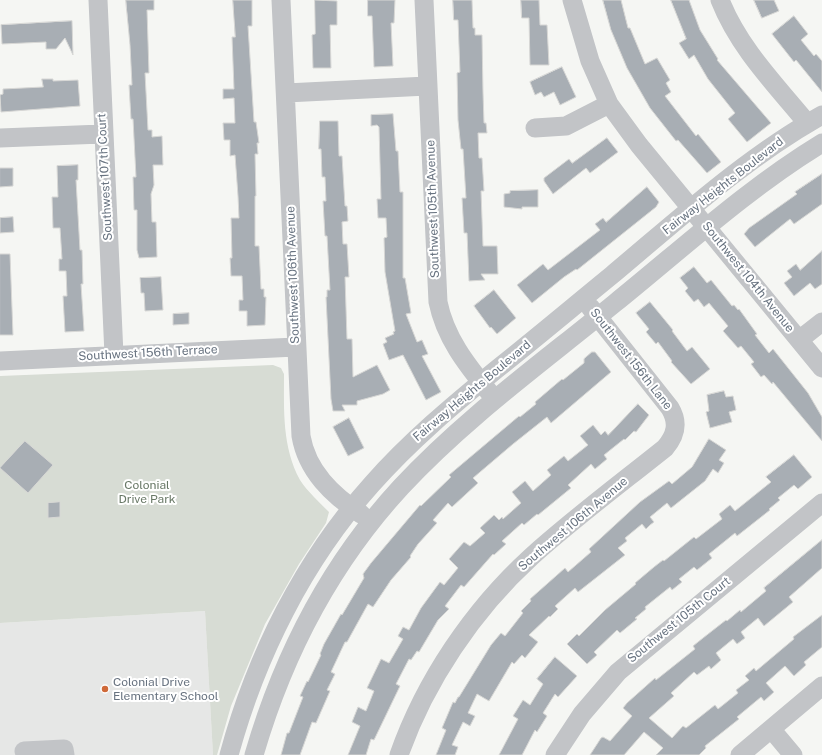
<!DOCTYPE html>
<html>
<head>
<meta charset="utf-8">
<style>
	body { margin:0 }
	canvas { display:block; background:#f5f6f3 }
</style>
</head>
<body>
<canvas width="822" height="755"></canvas>
<script>
const ctx = document.querySelector('canvas').getContext('2d');
ctx.lineJoin = 'round';
function fill(path, color) {
  ctx.fillStyle = color;
  ctx.fill(path, 'evenodd');
}
function strokePath(path, color, width, dash) {
  ctx.strokeStyle = color;
  ctx.lineWidth = width;
  ctx.lineCap = dash ? 'butt' : 'round';
  ctx.setLineDash(dash || []);
  ctx.stroke(path);
}
function drawText(font, color, halo, rows, align = 'center') {
  ctx.font = font + ' "Public Sans",sans-serif';
  ctx.lineWidth = 4;
  ctx.setLineDash([]);
  ctx.textBaseline = 'middle';
  ctx.strokeStyle = halo;
  ctx.fillStyle = color;
  for (const [text, x, y, turn = 0] of rows) {
    ctx.save();
    ctx.translate(x, y);
    ctx.rotate((+turn || 0) * Math.PI / 180);
    ctx.textAlign = isNaN(turn) ? turn : align;
    if (halo) ctx.strokeText(text, 0, 0);
    ctx.fillText(text, 0, 0);
    ctx.restore();
  }
}
fill(new Path2D(`
	M205 611 213 755H0V623Z`), '#e6e7e6');
fill(new Path2D(`
	M273 365 281 368 284 374C284 410 282 447 300 480 307 491 320 503 329 512L326 523 299 564 265 624 231 706 217 755H213L205 611 0 623V376Z`), '#d7dcd4');
const building = new Path2D(`
	M126 0H154V10H147L149 73H145L148 130H152V137L162 136 163 165H153L154 185 151 194 152 222H156L157 257 139 258 137 250V210H134L133 177H136L133 119H131L129 85H132L130 45Z
	M233 0H252V26H248L254 122H256L259 143H257L258 154H255L256 196H255V246H259L261 289H264V297H266L265 325 247 326V311H239V300H243L242 276H231L230 258H232L231 218H239L238 196 235 155 230 156V140H224L223 123H235L234 98 223 99V89H234L232 37H235Z
	M315 0 337 1V25H330L331 68H313L312 35 315 34Z
	M368 0H395L394 23H391L393 66 374 67 372 16H368Z
	M453 0H472L473 28H475V35H482L483 92 484 123H486L487 133H478L479 158H482L484 191H481L483 246H497L498 274H481L485 280 469 281 467 233H464L462 198H466L463 149H461L458 120 457 73 460 72 458 20H454Z
	M521 0H539L540 25H547L549 65H530L529 18H522Z
	M603 0H621L628 28H630L645 64 657 58 670 80 666 83 671 92 665 96 696 136 698 134 721 162 707 173 678 140 676 141 650 108 627 68 611 30Z
	M671 0H689L700 30 718 59 717 60 771 123 747 142 728 119 735 113 708 79 694 55 689 59 679 43 686 39Z
	M754 0H774L779 11 762 18Z
	M794 16 808 34 801 40 814 56 816 54 822 61V92L796 60 794 62 772 34Z
	M72 21 73 55 65 38 56 49H46V42L2 44 1 25Z
	M562 67 576 97 560 105 554 92 544 97 541 92 535 95 530 82Z
	M42 79H53V81L78 80 80 106 1 112 0 95 3 94V89L43 87Z
	M393 114 396 151H398L400 192H403V278H405L411 313 406 314 417 342 422 340 428 354 422 356 441 392 426 400 403 355 389 360 383 344 387 342 385 338 394 334 393 332 395 331 385 272 384 238 387 237 386 218H378L377 199H381L379 127 377 125 371 126V115Z
	M320 121H338L339 156H342L345 206H347L348 221 342 222 343 244H347L349 277H345L347 339H352L353 377 377 365 390 390 383 394 357 401V405H342L345 411H333L331 399 326 297H327V290H330L327 236H325L323 201H326L325 177H322L321 149H319Z
	M607 138 618 152 590 173 586 168 553 194 544 181V178L569 159 572 163Z
	M78 165V180H76L80 250H82L83 284H81L84 331 65 332 63 296H67L66 271H59V259H62L60 228H53L52 197H58L57 166Z
	M0 168H13V186L0 187Z
	M822 174V204L794 224 790 219 755 247 744 234 749 228 797 194 795 192Z
	M647 187 659 202 656 207 577 270 576 269 564 277 532 303 517 285 543 264 548 270 600 230 595 224 603 218 606 222Z
	M538 190V207H522V209L504 207V194L510 193V191Z
	M13 217 14 232 0 233V218Z
	M822 251V284L815 289 810 283 794 296 784 283 792 277 787 271 796 264 800 270Z
	M0 254H10L13 335H0Z
	M694 267 707 283 711 280 732 306 734 305 738 310 739 309 757 334 755 335 769 353 773 349 808 393 822 417V441L773 382 772 384 764 375 761 377 751 364 754 362 741 346 738 348 723 331 728 326 709 303 704 307 698 299 694 302 685 291 688 288 680 278Z
	M161 277 163 310 145 311 144 293H141L140 278Z
	M494 290 516 318 497 334 491 327 490 328 474 306Z
	M650 302 673 330 672 331 687 351 692 347 710 369 691 384 671 362 672 361 658 342 656 344 646 332 649 329 636 313Z
	M189 313V324L173 325V314Z
	M592 352H595L611 372 551 423 547 417 513 444 473 478 478 483 452 507 448 503 433 520 437 523 418 544 410 556 411 557 391 580 373 607 368 604 347 642H345L331 672 335 674 327 690 330 691 316 723 312 722 300 755H281L287 733H289L303 697 300 696 307 681 308 682 321 655 320 654 324 644 341 614 342 615 364 578 363 574 371 563 420 505 421 506 451 477 449 475 519 416 520 417 536 404 535 402 562 379 563 380 584 363V359Z
	M724 391 726 397 733 396 736 410 729 412 732 422 710 428 706 412 709 411 707 395Z
	M638 404 649 415 636 432 634 431 625 440 624 439 604 455 607 459 595 469 591 464 568 485 571 488 538 515 537 514 524 525 522 523 502 541 506 544 494 555 493 554 464 587 461 585 445 606 449 609 438 620 419 652 417 651 411 660 409 659 396 684 400 686 374 740 371 739 366 755H348L360 726 352 722 358 707 366 711 374 691 367 688 381 659 389 663 403 639 398 636 403 627 409 630 421 608 440 582 444 585 458 568 449 559 464 542 470 546 485 533 480 528 494 515 499 520 502 517 503 519 521 503 512 492 525 481 533 491 551 475 547 470 564 456 568 461 588 445 580 436 593 425 601 435 605 431 608 435Z
	M349 418 364 448 348 456 333 427Z
	M709 439 726 450 719 460 724 463 718 473 713 469 705 481 671 508 667 503 650 517 654 522 650 525 646 529 642 524 625 538 627 541 618 548 625 555 578 592 575 588 555 606 558 609 550 617 549 616 529 635 538 642 525 658 522 655 514 664 512 662 489 701 477 694 468 713 475 716 470 726 463 722 452 745 458 747 455 755H436L446 730 442 728 453 702 455 703 458 697H459L491 645 501 633 505 636 523 613 521 611 531 601 530 599 565 568 568 572 591 552 589 549 640 502 669 481 672 484 692 467Z
	M25 441 53 465 28 493 0 468Z
	M794 455 812 477 798 489 794 485 778 498 780 500 769 509 770 510 737 536 735 533 709 554 712 558 697 570 694 567 679 579 682 582 672 590 670 587 645 607 646 609 635 618 637 619 620 633 617 630 594 652 597 655 587 664 567 644 577 634 579 636 605 610 636 584 635 583 654 567 663 560 664 561 694 537 696 539 722 519 719 514 730 505 735 511 771 482 766 477Z
	M60 502V517L48 518V503Z
	M822 540V568L789 597 793 602 764 626 758 618 741 632 745 638 737 644 733 639 716 653 721 660 711 669 709 666 697 675 694 672 671 693 674 696 649 718 672 738 683 726 686 728 715 705 718 709 738 693 736 690 749 680 745 676 754 668 756 671 794 639 793 637 822 615V647L804 662 806 665 794 676 785 666 766 683 774 692 764 701 761 697 737 717 739 719 705 746 706 748 699 755H656L663 748 644 732 624 755H590L601 738 603 737 610 741 632 716 623 708 627 703 655 678 656 680 695 649 693 646 703 638 726 620 727 621 740 610 741 612 766 591 764 588Z
	M555 657 577 676 558 697 555 694 543 713 547 716 537 732 535 730 522 755H499L518 719 513 716 523 700 530 705 543 684 537 679Z`);
fill(building, '#a8aeb4');
strokePath(building, '#d7d7d5', 1);
strokePath(new Path2D(`
	M98 0 114 355
	M281 0 301 436C307 471 332 495 361 514
	M424 0 438 302C445 337 466 364 489 392
	M572 0 590 61 609 104 639 145 822 368
	M720 0C739 48 775 84 807 123
	M286 93 427 86
	M535 128 566 126 609 104
	M0 138 102 134
	M799 340 822 322
	M0 361 296 347
	M772 730 793 755
	M24 751 64 749 65 755
	M229 755C256 656 303 561 372 484 410 441 453 405 497 369 536 338 574 306 612 275 679 219 745 158 822 115
	M254 755C283 655 330 564 401 487 465 418 543 362 615 303 683 248 748 188 822 143
	M399 755C425 681 473 610 531 557 573 519 620 484 665 448 676 435 679 423 670 408L590 307
	M555 755 582 714 618 672 822 503
	M740 755 822 686`), '#c2c4c7', 19);
for (const [x, y, r, color] of [
	[105,689,4,"#cf6939"]
]) {
  const dot = new Path2D();
  dot.arc(x, y, r, 0, 2 * Math.PI);
  ctx.fillStyle = color;
  ctx.fill(dot);
  strokePath(dot, '#fff', 1.5);
}
drawText('12px', '#687380', '#fff', [
	["Southwest 107th Court",105,177,-93],
	["Fairway Heights Boulevard",723,186,-38],
	["Southwest 105th Avenue",433,209,-92],
	["Southwest 106th Avenue",293,275,-92],
	["Southwest 104th Avenue",748,277,51],
	["Southwest 156th Terrace",148,353,-3],
	["Southwest 156th Lane",631,359,52],
	["Fairway Heights Boulevard",472,391,-40],
	["Southwest 106th Avenue",573,524,-40],
	["Southwest 105th Court",679,620,-39]
]);
drawText('12px', '#687866', '#fff', [
	["Colonial",147,485],
	["Drive Park",147,499]
]);
drawText('12px', '#687380', '#fff', [
	["Colonial Drive",113,682],
	["Elementary School",113,696]
], 'left');
</script>
</body>
</html>
